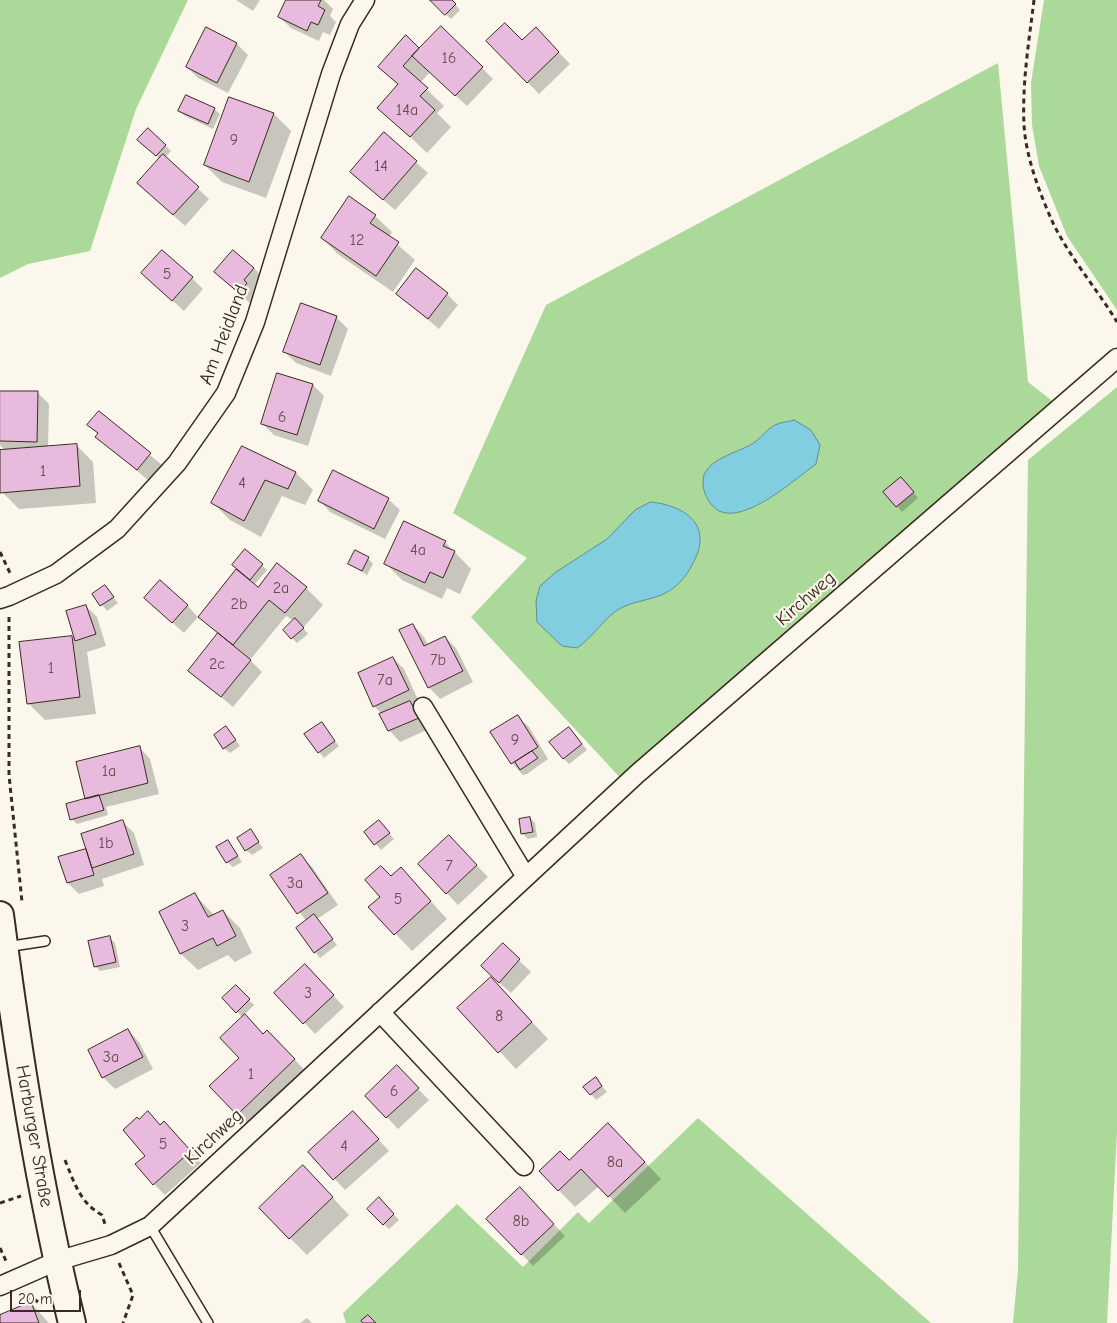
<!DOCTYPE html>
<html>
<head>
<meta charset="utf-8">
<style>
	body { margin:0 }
	#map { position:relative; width:1117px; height:1323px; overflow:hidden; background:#fbf7ec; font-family:"Comic Neue",sans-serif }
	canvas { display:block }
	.scale { position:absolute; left:10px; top:1290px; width:71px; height:22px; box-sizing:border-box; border:2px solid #3b2a1e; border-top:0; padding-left:6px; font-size:15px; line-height:18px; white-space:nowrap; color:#3b2a1e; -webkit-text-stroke:4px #fbf7ec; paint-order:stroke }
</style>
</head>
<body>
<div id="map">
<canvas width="1117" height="1323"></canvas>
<div class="scale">20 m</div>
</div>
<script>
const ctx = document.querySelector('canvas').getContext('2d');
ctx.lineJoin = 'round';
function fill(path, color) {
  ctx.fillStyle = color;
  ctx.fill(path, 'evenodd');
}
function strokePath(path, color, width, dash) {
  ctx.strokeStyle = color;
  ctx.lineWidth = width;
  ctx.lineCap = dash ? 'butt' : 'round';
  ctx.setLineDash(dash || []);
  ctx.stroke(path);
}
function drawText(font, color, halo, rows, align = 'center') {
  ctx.font = font + ' "Comic Neue",sans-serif';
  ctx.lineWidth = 4.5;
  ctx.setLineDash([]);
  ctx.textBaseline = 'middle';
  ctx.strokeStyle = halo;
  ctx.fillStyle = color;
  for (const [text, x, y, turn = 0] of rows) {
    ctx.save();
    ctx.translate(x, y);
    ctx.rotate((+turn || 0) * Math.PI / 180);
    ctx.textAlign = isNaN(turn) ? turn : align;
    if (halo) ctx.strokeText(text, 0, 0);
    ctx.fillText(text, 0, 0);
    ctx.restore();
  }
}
fill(new Path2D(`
	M0 0H188L136 109 90 251 28 264 0 278Z
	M1044 0H1117V310L1067 236 1039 166 1032 125 1031 83Z
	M998 63 1028 382 1060 407 626 784 471 617 527 558 453 513 546 305Z
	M1117 387V1132L1107 1323H1013L1018 1270 1028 460Z
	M698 1118 931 1323H346L343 1313 457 1204 523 1267 578 1212 589 1223Z`), '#abd999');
const water = new Path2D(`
	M794 420 811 430 820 445 816 464C795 479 734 535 711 504 705 496 701 486 704 475 711 457 741 452 755 442 762 437 768 428 775 425 781 422 788 422 794 420Z
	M651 502C688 506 714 527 692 565 686 576 680 584 669 591 654 601 631 600 616 611 602 621 592 638 577 648L562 646 537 622 536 601 540 586 556 572 607 539 635 510Z`);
fill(water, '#81cee0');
strokePath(water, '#658c92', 1);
fill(new Path2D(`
	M236 0H260L253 11Z
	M287 0H324L333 9 330 16 336 22 330 35 323 32 319 41 291 28 279 17Z
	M431 0H451L460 10 451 19Z
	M207 29 237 44 248 55 228 93 198 78 187 67Z
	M536 29 570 64 539 94 488 41 523 42Z
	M406 37 420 50 482 68 493 79 467 106 430 72 420 83 444 106 437 113 451 127 427 153 379 107 399 85 379 66Z
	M230 98 274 114 291 131 266 198 222 182 205 165Z
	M214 109 220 114 213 129 185 116 180 111Z
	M384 134 428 173 395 210 363 183Z
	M144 145H165L171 151 165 158 209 199 185 226 150 194 160 159Z
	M375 216 392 232 389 237 415 260 393 292 339 255 322 238Z
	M254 268 265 280 254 292 257 295 250 303 216 272Z
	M192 278 203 289 184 311 154 284Z
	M398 294H447L458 305 439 329Z
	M336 317 348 329 331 376 296 363 285 352Z
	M313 385 324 396 308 446 274 435 263 424Z
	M0 392 38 393 49 404 48 447 76 445 93 462 96 503 19 509 2 492 0 451H6L0 445Z
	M99 413 162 465 149 481 97 437 99 435 89 425Z
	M243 447 296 473 313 490 305 505 282 496 261 537 230 520 213 503Z
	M334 472 388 499 400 510 385 539 330 512 319 500Z
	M906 484 918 498 902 512 885 492Z
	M445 542 471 569 460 594 447 588 442 599 402 580 385 563Z
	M368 558 373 564 367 575 350 564Z
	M262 565 267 570 254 585 258 588H306L323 605 303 628 308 634 297 643 292 638 294 621 286 616 250 660 262 672 233 707 189 671 218 634 200 616 238 569Z
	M105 587 118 603 107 611 94 595Z
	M187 605 198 617 184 633 157 609Z
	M86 606 97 617 106 646 87 652 96 714 45 720 28 703 72 637 77 642 68 612Z
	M413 625 424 637 428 645 445 637 456 648 473 682 440 699 429 687Z
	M393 658 404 669 419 702 413 705 421 714 429 729 400 742 389 730 382 714 374 706Z
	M517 716 529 727 548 759 527 774 523 775 512 763 492 732Z
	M321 724 339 746 324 758 319 752Z
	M231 733 240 746 230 753 224 748Z
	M574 734 587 750 569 764 564 759Z
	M139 747 150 759 159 794 106 807 108 815 77 824 72 819 87 800Z
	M530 818 535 823 537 837 528 839 523 834 520 820Z
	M123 822 134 833 144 865 102 879 104 886 79 894 68 883 60 858 88 850Z
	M384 827 394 839 381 850 366 832Z
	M250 831 263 848 252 855 246 850Z
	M227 841 242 862 233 867 227 862Z
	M460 848 488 877 458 905 419 864Z
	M301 856 312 867 338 905 317 919 337 945 320 958 297 929 307 922 272 875Z
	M391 878 417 886 447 919 412 951 370 907 381 897Z
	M195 895 214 915 223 911 240 928 252 953 235 962 228 955 198 970 181 954 160 912Z
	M109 937 115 943 120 967 100 971 95 966Z
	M503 945 531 972 511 993 494 978Z
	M316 977 344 1007 315 1034 276 993Z
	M236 987 254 1005 244 1015 264 1035 284 1048 311 1077 255 1131 211 1086 241 1058 243 1018 224 998Z
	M508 996 548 1039 516 1069 459 1008Z
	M128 1030 139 1042 153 1069 115 1089 103 1077 89 1050Z
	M397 1067 429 1100 398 1129 367 1096Z
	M596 1079 607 1092 596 1100 585 1087Z
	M364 1124 389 1151 345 1190 310 1152Z
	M160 1126 175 1134 201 1163 165 1195 154 1184 147 1156Z
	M625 1141 661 1179 625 1213 599 1186 575 1207 540 1171Z
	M320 1184 349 1215 307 1255 290 1238Z
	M379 1199 399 1220 389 1229 369 1209Z
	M531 1200 565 1236 533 1266 488 1219Z
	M31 1303 49 1323H0V1316Z
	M307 1318 312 1323H300Z`), '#0003');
const building = new Path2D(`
	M286 0H321L318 6 325 10 318 25 311 22 307 31 278 17Z
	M430 0H452L456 4 445 15Z
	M505 23 522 40 536 27 559 52 527 83 486 41Z
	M441 26 483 67 455 96 412 56Z
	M206 27 237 43 217 83 186 67Z
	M406 35 419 48 403 66 428 88 420 96 435 110 410 137 377 108 398 84 378 67Z
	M186 95 215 108 208 124 178 111Z
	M229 97 274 113 249 182 204 165Z
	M148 128 166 145 156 156 137 140Z
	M384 132 417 161 383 200 350 172Z
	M163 154 199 187 173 215 137 183Z
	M349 196 376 215 370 223 399 242 376 276 321 238Z
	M162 250 193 277 172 301 141 273Z
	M233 250 254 268 244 280 247 283 239 293 214 272Z
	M416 268 448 293 428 319 396 294Z
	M301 303 337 316 320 365 283 352Z
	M277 373 313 384 297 435 261 424Z
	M0 391H38L37 442 0 441Z
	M99 411 151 453 137 470 95 437 98 433 87 425Z
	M77 444 80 486 0 493V450Z
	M242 446 296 472 288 489 265 480 244 521 211 503Z
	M333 470 389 498 374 529 318 501Z
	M901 477 914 492 896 507 883 492Z
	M404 521 446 541 443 546 455 551 443 578 430 572 425 583 384 564Z
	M245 549 263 564 250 580 232 565Z
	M355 550 369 557 362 571 348 564Z
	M277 563 307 587 285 613 269 600 233 645 198 617 236 569 258 587Z
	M160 580 188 605 172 623 144 598Z
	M105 585 114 597 100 606 92 594Z
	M86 605 96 634 75 641 66 611Z
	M295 618 304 628 291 639 283 630Z
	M413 624 424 646 445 636 463 671 428 688 399 630Z
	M218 633 251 660 221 697 188 671Z
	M72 636 80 697 27 704 19 642Z
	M393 657 409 690 373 707 358 673Z
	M410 701 419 718 388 731 379 714Z
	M518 715 538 747 511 764 490 732Z
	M322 722 335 741 318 753 304 734Z
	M226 726 236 740 223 749 214 735Z
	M569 727 582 744 563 759 549 742Z
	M140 746 148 783 85 799 76 762Z
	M532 751 538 758 520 770 515 762Z
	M99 795 104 810 70 820 66 804Z
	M530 817 533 832 521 834 519 819Z
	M123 820 134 854 92 868 81 834Z
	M379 820 390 833 374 845 364 832Z
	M251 829 259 842 245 851 237 838Z
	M449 835 477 865 446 894 418 864Z
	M228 840 238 856 226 863 216 847Z
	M86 849 94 875 67 883 58 857Z
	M301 854 328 893 297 914 270 875Z
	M381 866 391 876 401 867 431 901 394 935 368 907 380 897 365 880Z
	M195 893 208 917 223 910 236 936 217 946 213 938 180 954 159 912Z
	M314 914 333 939 314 953 296 928Z
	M110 936 116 962 94 967 88 941Z
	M503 943 520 959 499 983 481 966Z
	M305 964 334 995 303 1024 274 993Z
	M491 977 532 1022 498 1053 457 1008Z
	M236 985 250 999 236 1013 222 998Z
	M245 1014 263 1034 267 1030 295 1059 237 1115 209 1086 239 1058 220 1038Z
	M128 1029 143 1057 102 1078 88 1050Z
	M397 1065 419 1088 386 1118 365 1096Z
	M596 1077 602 1086 590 1095 583 1087Z
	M148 1111 160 1125 164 1121 191 1151 153 1185 135 1164 145 1156 123 1130 137 1117 139 1119Z
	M353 1111 379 1139 333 1180 308 1152Z
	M608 1123 645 1162 608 1197 581 1169 558 1191 539 1171 560 1151 569 1160Z
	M303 1165 333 1197 289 1239 259 1208Z
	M520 1187 554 1224 521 1255 486 1219Z
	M379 1197 394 1214 383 1225 367 1209Z
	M31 1302 39 1323H0V1315Z
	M368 1315 376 1323H363L361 1321Z`);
fill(building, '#e8badd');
strokePath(building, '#3b2a1e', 1);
const lane = new Path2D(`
	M6 947 45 941
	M150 1226 208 1323`);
const street = new Path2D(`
	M0 599 9 596 56 574 117 529 177 463 226 393 255 322 331 74 350 24 365 0
	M423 707 526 877
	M380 1012 524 1166
	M0 1286 57 1261 111 1245 150 1226 637 774 1117 358`);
const secondary = new Path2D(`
	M0 915C18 1052 39 1188 72 1323`);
strokePath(lane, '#3b2a1e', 12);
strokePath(street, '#3b2a1e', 21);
strokePath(secondary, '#3b2a1e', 30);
strokePath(new Path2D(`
	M1034 0C1029 41 1022 83 1024 125 1026 158 1040 194 1053 223 1070 258 1097 289 1117 322
	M0 552 10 573
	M9 617V775L22 902
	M65 1160C74 1182 80 1203 102 1215L106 1227
	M0 1203 21 1196
	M0 1248 6 1261
	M119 1263 133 1295 123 1323
	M25 1299H34L42 1305`), '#3b2a1e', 3, [5, 4]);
strokePath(lane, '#fbf7ec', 9);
strokePath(street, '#fbf7ec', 18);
strokePath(secondary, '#fbf7ec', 26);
drawText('16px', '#664e4e', null, [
	["16",449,58],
	["14a",407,110],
	["9",234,140],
	["14",381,166],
	["12",357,240],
	["5",167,274],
	["6",282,417],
	["1",43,471],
	["4",242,483],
	["4a",418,550],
	["2a",281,588],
	["2b",239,604],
	["7b",438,660],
	["2c",217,664],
	["1",51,668],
	["7a",385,680],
	["9",515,740],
	["1a",109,771],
	["1b",106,843],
	["7",449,866],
	["3a",295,883],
	["5",398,899],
	["3",185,926],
	["3",308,993],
	["8",499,1016],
	["3a",111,1057],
	["1",251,1074],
	["6",394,1091],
	["5",163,1144],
	["4",344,1146],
	["8a",615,1162],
	["8b",521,1221]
]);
drawText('19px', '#3b2a1e', '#fbf7ec', [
	["Am Heidland",224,335,-69],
	["Kirchweg",806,599,-41],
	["Harburger Straße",34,1136,80],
	["Kirchweg",214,1137,-43]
]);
</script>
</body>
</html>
